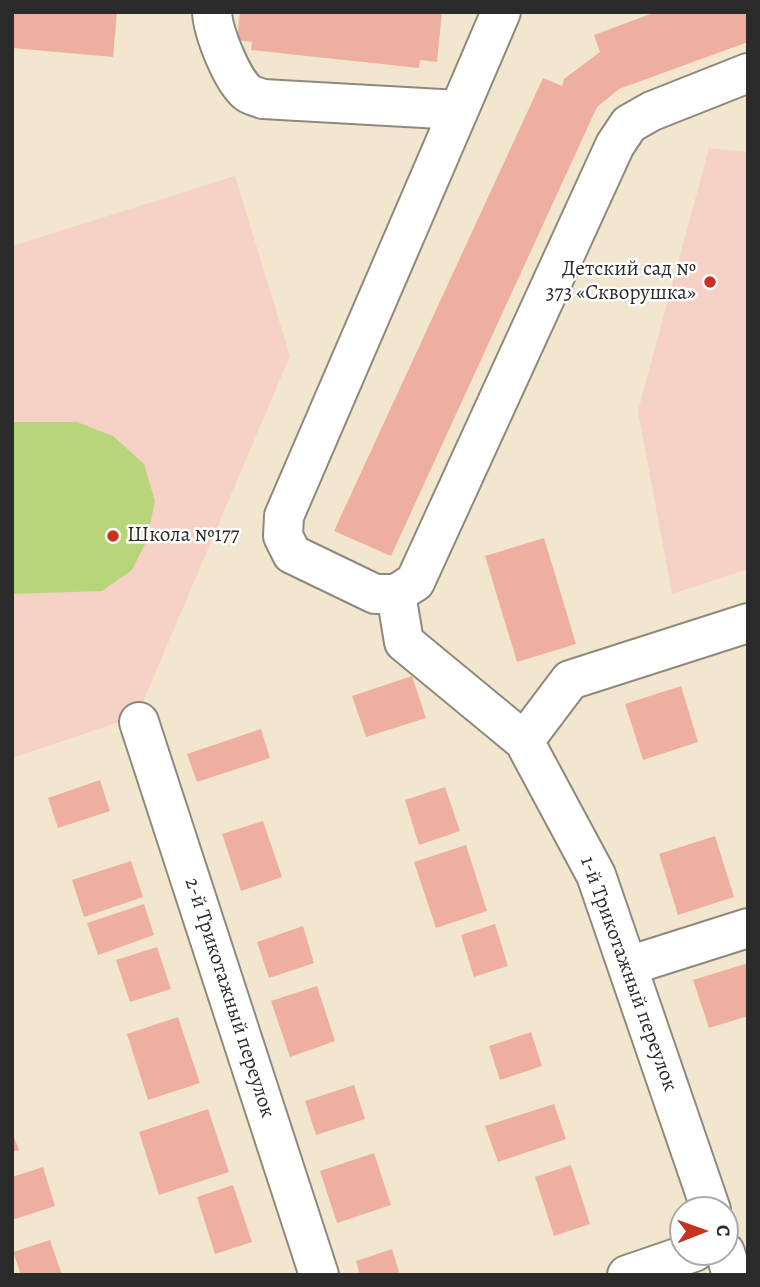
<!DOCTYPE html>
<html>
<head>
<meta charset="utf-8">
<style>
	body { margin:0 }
	#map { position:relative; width:760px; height:1287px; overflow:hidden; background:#f2e7ce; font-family:Alegreya,serif }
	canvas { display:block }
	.frame { position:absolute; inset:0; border:14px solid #2b2b2b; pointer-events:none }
	.north { position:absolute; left:669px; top:1196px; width:70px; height:70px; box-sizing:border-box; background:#fff; border:2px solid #aaa; border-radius:50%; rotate:89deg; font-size:19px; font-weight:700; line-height:28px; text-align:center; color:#2b2b2b }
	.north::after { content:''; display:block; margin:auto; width:24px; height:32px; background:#c8321e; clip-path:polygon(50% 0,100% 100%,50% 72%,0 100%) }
</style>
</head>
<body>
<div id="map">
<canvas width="760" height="1287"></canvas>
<div class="frame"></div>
<div class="north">С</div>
</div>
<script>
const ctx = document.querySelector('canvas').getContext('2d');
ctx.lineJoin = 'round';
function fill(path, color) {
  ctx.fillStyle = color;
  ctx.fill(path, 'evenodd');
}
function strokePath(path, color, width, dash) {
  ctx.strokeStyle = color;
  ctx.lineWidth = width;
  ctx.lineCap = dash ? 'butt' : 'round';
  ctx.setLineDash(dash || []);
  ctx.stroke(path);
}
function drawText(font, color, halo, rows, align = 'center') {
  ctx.font = font + ' Alegreya,serif';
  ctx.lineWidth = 5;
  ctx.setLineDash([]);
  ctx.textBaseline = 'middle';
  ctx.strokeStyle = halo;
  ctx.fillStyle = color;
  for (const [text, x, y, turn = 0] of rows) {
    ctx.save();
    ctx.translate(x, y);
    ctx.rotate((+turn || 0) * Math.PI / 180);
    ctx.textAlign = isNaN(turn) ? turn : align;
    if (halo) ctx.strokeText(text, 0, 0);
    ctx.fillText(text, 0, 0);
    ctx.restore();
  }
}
fill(new Path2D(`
	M709 148 748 152V569L672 594 638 411Z
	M235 176 290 356 137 716 12 758V246Z`), '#f6d1c5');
fill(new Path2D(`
	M12 422H77L113 436 144 464 155 501 147 540 132 570 102 591 12 594Z`), '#b8d57b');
fill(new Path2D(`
	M12 12H117L113 57 12 48Z
	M240 12H442L437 62 420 60 419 68 251 50 252 42 237 40Z
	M656 12H748V42L619 89 597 107 391 556 334 531 543 78 562 86 564 79 600 52 594 35Z
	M544 538 576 644 517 662 485 556Z
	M412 676 426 718 366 737 352 696Z
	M681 686 698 742 643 760 625 704Z
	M261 729 270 758 197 782 187 754Z
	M100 780 110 811 58 828 48 798Z
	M445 787 460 831 419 845 405 800Z
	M263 821 282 877 241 891 222 834Z
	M715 836 734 897 678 915 659 854Z
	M466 845 487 911 436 928 414 862Z
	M131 861 143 897 84 917 72 880Z
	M144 904 154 935 98 955 87 923Z
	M495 924 508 966 474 977 461 935Z
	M303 926 314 963 269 978 257 942Z
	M157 947 171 989 130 1002 116 960Z
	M748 963V1016L709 1028 693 980Z
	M317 986 335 1041 290 1057 271 1001Z
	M178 1017 200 1083 148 1100 127 1034Z
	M531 1032 542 1066 500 1080 489 1046Z
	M354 1085 365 1119 316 1135 305 1101Z
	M554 1104 566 1139 498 1162 485 1126Z
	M208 1109 229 1172 159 1195 139 1132Z
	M12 1132 19 1150 12 1152Z
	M374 1153 391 1205 337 1223 320 1171Z
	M571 1165 590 1224 554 1236 535 1177Z
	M43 1167 55 1206 12 1220V1177Z
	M233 1185 252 1242 215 1254 197 1197Z
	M50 1240 62 1275H21L13 1252Z
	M392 1249 400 1275H360L356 1261Z`), '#efafa0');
const minor = new Path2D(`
	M212 12C213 32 232 81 248 93 252 96 258 97 263 99L459 110 501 12
	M459 110 284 516 283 536 292 554 375 594H396L415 582 615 145 629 124 652 111 748 73
	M396 594 404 642 524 741 596 875 711 1210
	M139 722 319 1275
	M524 741 570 680 748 623
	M628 966 748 928
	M725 1252 732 1275
	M627 1275 694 1252`);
strokePath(minor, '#8e897c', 42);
strokePath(minor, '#fff', 38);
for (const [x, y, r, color] of [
	[710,282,7,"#c8321e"],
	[113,536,7,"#c8321e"]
]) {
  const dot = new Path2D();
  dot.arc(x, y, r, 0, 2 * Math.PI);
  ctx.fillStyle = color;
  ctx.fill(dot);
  strokePath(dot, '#fff', 2.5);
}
drawText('21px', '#2b2b2b', '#fff', [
	["Детский сад №",696,270],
	["373 «Скворушка»",696,294],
	["Школа №177",127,536,"left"]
], 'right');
drawText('21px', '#2b2b2b', '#fff', [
	["1-й Трикотажный переулок",628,974,70],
	["2-й Трикотажный переулок",229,998,72]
]);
</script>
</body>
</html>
